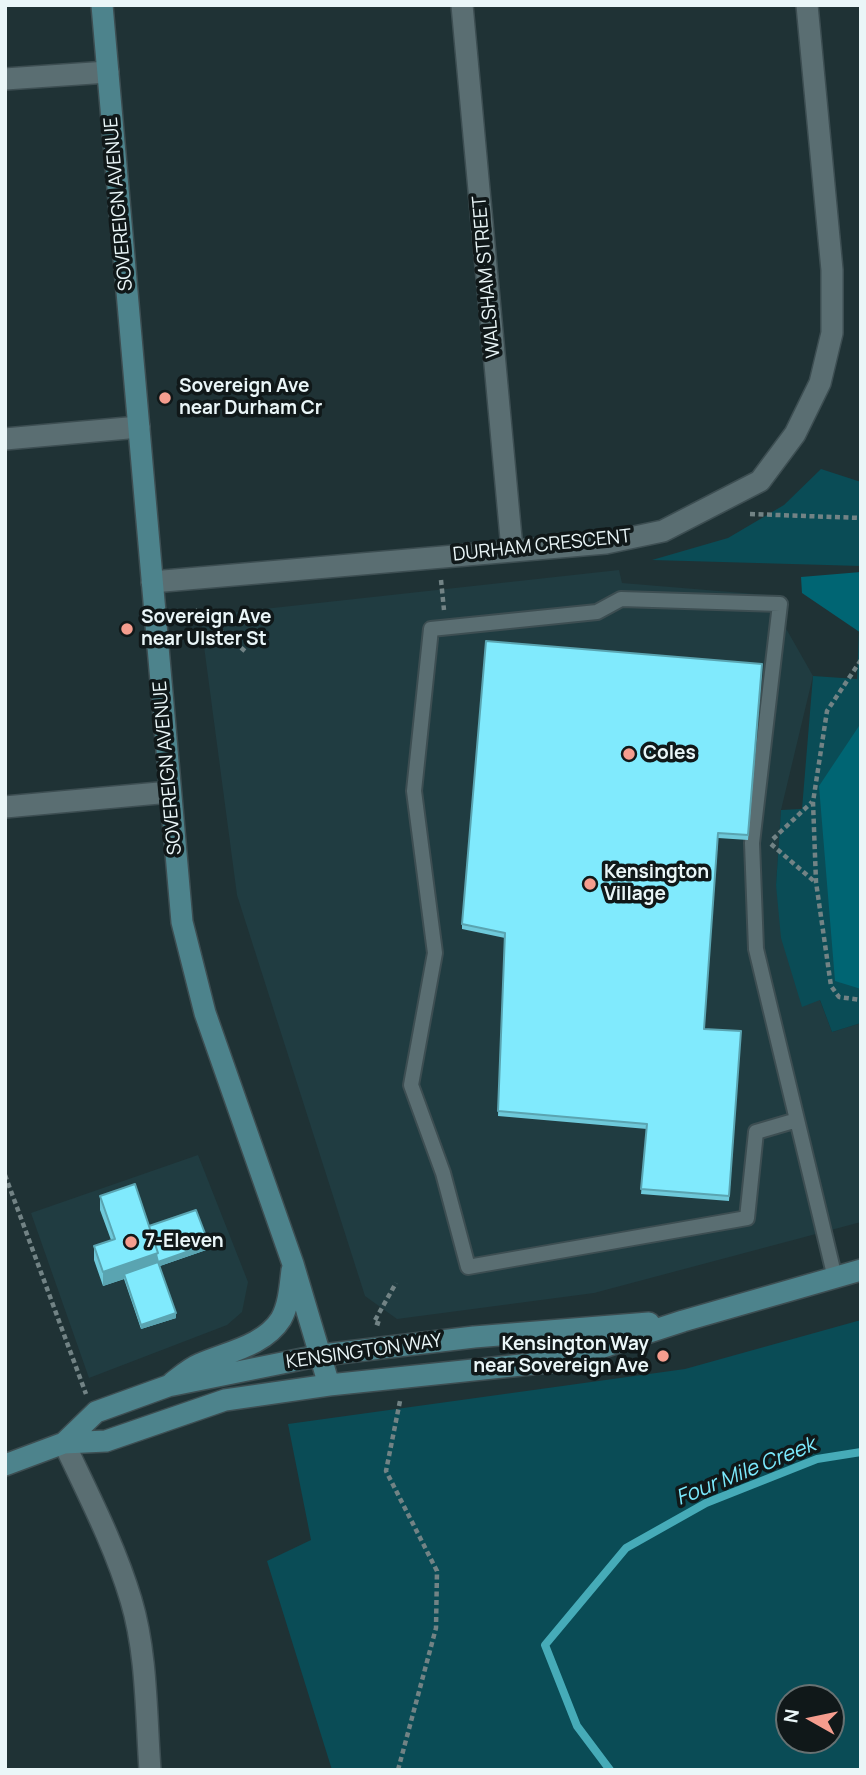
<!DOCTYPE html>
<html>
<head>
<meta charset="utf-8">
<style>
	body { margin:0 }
	#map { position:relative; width:866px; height:1775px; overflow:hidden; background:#1f3235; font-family:Manrope,sans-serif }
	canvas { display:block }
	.frame { position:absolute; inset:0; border:7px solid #eaf6f8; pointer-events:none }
	.north { position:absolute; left:775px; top:1684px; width:70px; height:70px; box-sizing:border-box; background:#101819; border:2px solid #677172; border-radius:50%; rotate:279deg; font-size:19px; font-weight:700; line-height:28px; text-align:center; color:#eaf6f8 }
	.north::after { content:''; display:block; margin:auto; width:24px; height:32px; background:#f59d8e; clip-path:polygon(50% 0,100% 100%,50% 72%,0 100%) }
</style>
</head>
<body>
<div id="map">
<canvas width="866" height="1775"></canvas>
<div class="frame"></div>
<div class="north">N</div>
</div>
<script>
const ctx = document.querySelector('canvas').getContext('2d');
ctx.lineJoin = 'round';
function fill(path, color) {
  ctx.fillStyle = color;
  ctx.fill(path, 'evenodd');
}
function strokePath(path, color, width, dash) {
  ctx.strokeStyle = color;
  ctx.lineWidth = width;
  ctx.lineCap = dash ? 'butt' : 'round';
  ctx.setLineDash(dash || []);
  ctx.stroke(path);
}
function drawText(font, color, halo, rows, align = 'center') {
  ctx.font = font + ' Manrope,sans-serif';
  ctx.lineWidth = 7;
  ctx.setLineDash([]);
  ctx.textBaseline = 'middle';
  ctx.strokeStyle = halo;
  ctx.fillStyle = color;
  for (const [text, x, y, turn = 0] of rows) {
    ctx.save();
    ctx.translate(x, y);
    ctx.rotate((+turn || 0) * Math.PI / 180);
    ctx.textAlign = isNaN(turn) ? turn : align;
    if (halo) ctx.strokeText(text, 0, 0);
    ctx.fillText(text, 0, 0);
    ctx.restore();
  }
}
fill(new Path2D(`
	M619 570 622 583 767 595 813 676 781 810 776 885 832 1032 861 1023V1222L594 1293 397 1319 365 1296 237 895 200 616Z
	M198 1155 248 1282 242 1312 227 1325 89 1378 31 1213Z`), '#203c41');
fill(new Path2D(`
	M821 469 861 482V566L652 560 728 538 784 505Z
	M861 578V1023L832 1032 820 1000 802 1007 781 938 776 885 781 810 802 809 813 676 857 679Z
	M861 1320V1770H332L267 1561 311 1540 288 1424 685 1369ZM789 1698H831V1740H789Z`), '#0a4c56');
fill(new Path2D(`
	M861 572V633L802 593 801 577Z
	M861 723V989L835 981 819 786Z`), '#006573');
strokePath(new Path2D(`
	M610 1770 577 1726 545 1645 626 1548 706 1503 817 1459 861 1452`), '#46abb8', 8);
const lane = new Path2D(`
	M797 1120 756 1132 747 1218 468 1267 443 1173 411 1085 435 953 414 791 431 629 597 612 621 599 780 604 752 843 756 949 835 1278`);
const street = new Path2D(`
	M462 5 512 549
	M5 79 108 72
	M5 439 139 427
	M152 582 606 543 663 531 760 481 795 434 820 383 832 333V270L807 5
	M5 807 170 792
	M64 1443C88 1494 115 1546 131 1600 147 1653 146 1714 150 1770`);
const secondary = new Path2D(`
	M102 5 182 922 205 1013 293 1264 329 1385
	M172 1383C181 1376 190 1368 200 1364 227 1352 264 1346 281 1319 289 1305 290 1286 292 1270
	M64 1443 96 1412 168 1386 322 1355 474 1337 649 1323
	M5 1465 64 1443 106 1441 225 1400 329 1385 560 1361 683 1321 861 1270`);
strokePath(lane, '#3d4e52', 18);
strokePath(street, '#3d4e52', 24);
strokePath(secondary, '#3d4e52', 24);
strokePath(new Path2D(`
	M750 514 861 518
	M441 580 444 610
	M195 610 245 651
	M861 660 827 711 813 802 816 882 831 986 839 997 861 1000
	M773 839 812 802
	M771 844 815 882
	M5 1175 86 1394
	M380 1324 374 1322 396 1283
	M398 1770 436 1628 437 1571 386 1471 400 1401`), '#728385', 4.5, [5, 3.5]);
strokePath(lane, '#5a6e72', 14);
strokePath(street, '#5a6e72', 21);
strokePath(secondary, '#4d838c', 21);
fill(new Path2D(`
	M762 669 748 840 718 838 704 1029 741 1031 729 1201 641 1194 647 1129 498 1116 505 938 462 929V924Z
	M100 1196 149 1226 209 1249 160 1266 176 1318 141 1329 124 1279 103 1286 94 1260V1246L111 1240 100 1210Z`), '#6ec9da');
fill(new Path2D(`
	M209 1244V1249L125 1278 124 1274V1279L103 1286V1272L158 1253Z
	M176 1313V1318L141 1329V1325Z`), '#5aa4b1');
const building = new Path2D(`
	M486 641 762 664 748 835 718 833 704 1029 741 1031 729 1196 641 1189 647 1124 498 1111 505 933 462 924Z
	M135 1184 158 1253 103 1272 94 1246 115 1239 100 1196Z
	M196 1210 209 1244 158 1262 176 1313 141 1325 124 1274 158 1262 156 1254 158 1253 149 1226Z`);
fill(building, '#80eafd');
strokePath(building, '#5aa4b1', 2);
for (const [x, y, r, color] of [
	[165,398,7,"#f59d8e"],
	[127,629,7,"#f59d8e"],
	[629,754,7,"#f59d8e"],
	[590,884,7,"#f59d8e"],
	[131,1242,7,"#f59d8e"],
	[663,1356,7,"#f59d8e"]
]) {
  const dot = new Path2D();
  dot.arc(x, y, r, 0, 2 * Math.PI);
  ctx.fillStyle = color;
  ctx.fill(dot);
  strokePath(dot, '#101819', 2.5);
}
drawText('19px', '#eaf6f8', '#101819', [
	["SOVEREIGN AVENUE",119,204,-95],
	["WALSHAM STREET",487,277,-95],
	["DURHAM CRESCENT",542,546,-6],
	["SOVEREIGN AVENUE",168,768,-95],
	["KENSINGTON WAY",364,1352,-8]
]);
drawText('bold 19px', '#eaf6f8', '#101819', [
	["Sovereign Ave",179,387],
	["near Durham Cr",179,409],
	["Sovereign Ave",141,618],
	["near Ulster St",141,640],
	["Coles",643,754],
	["Kensington",604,873],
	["Village",604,895],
	["7-Eleven",145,1242],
	["Kensington Way",649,1345,"right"],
	["near Sovereign Ave",649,1367,"right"]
], 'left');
drawText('italic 21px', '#7beafd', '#101819', [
	["Four Mile Creek",746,1472,-22]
]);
</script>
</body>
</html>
